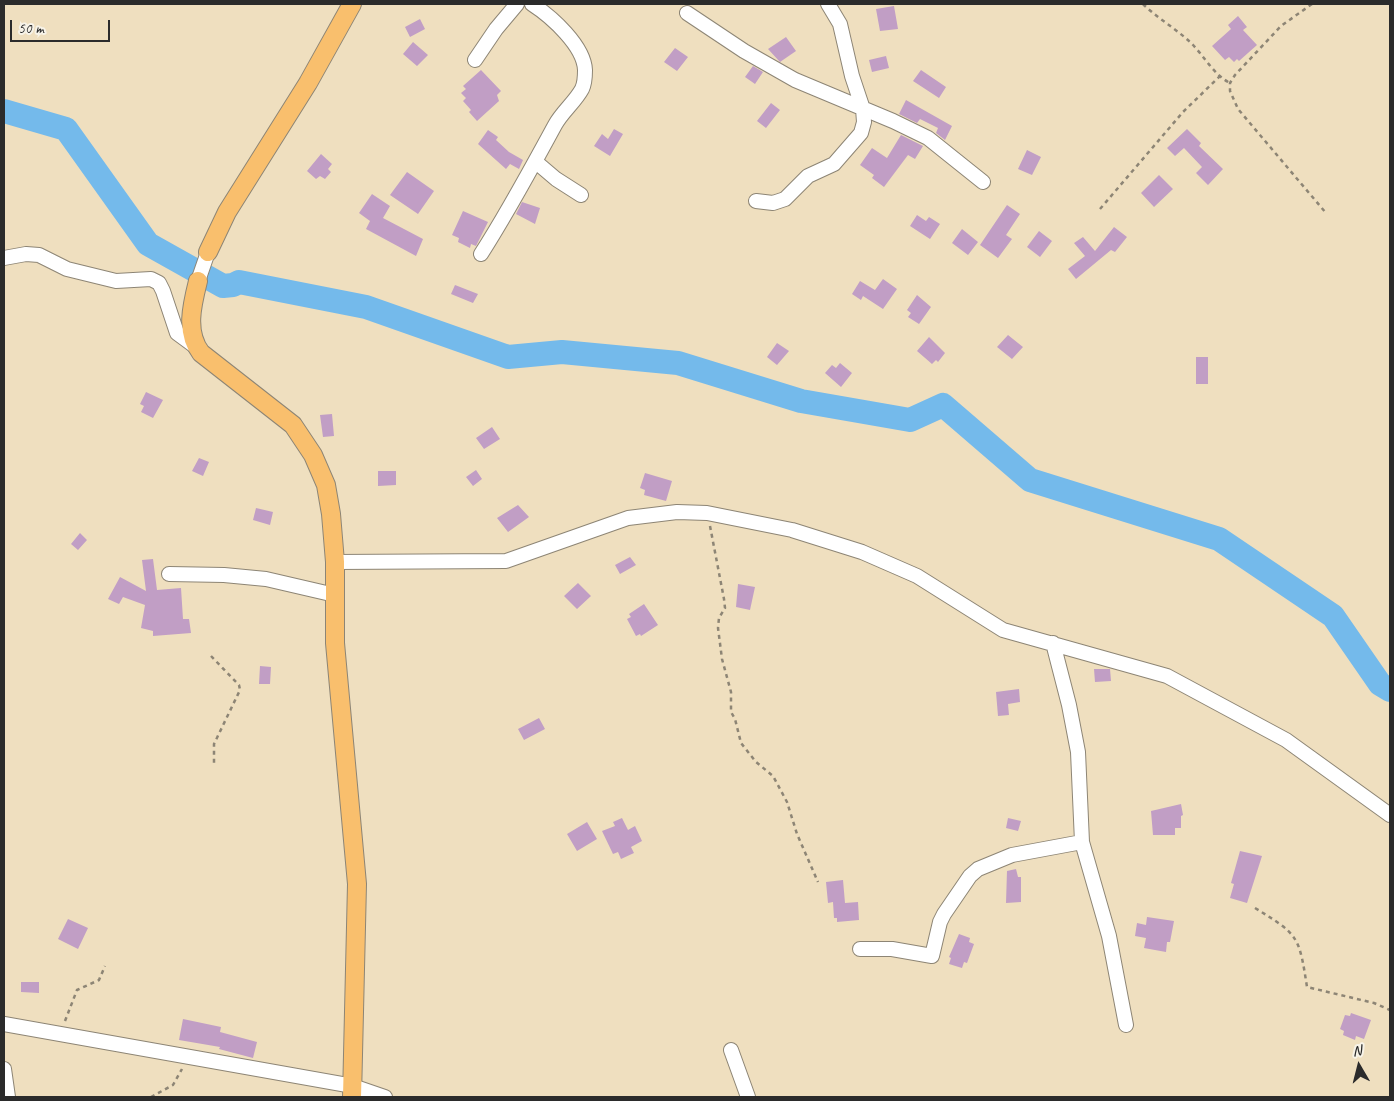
<!DOCTYPE html>
<html>
<head>
<meta charset="utf-8">
<style>
	body { margin:0 }
	#map { position:relative; width:1394px; height:1101px; overflow:hidden; background:#efdfbf; font-family:Caveat,sans-serif }
	canvas { display:block }
	.frame { position:absolute; inset:0; border:5px solid #2b2b2b; pointer-events:none }
	.north { position:absolute; left:1334px; top:1041px; width:50px; height:50px; -webkit-text-stroke:4px #f7f3e8; paint-order:stroke; rotate:352deg; font-size:14px; font-weight:700; line-height:20px; text-align:center; color:#2b2b2b }
	.north::after { content:''; display:block; margin:auto; width:18px; height:22px; background:#2b2b2b; clip-path:polygon(50% 0,100% 100%,50% 72%,0 100%) }
	.scale { position:absolute; left:10px; top:20px; width:100px; height:22px; box-sizing:border-box; border:2px solid #2b2b2b; border-top:0; padding-left:6px; font-size:15px; line-height:18px; white-space:nowrap; color:#2b2b2b; -webkit-text-stroke:4px #f7f3e8; paint-order:stroke }
</style>
</head>
<body>
<div id="map">
<canvas width="1394" height="1101"></canvas>
<div class="frame"></div>
<div class="north">N</div>
<div class="scale">50 m</div>
</div>
<script>
const ctx = document.querySelector('canvas').getContext('2d');
ctx.lineJoin = 'round';
function strokePath(path, color, width, dash) {
  ctx.strokeStyle = color;
  ctx.lineWidth = width;
  ctx.lineCap = dash ? 'butt' : 'round';
  ctx.setLineDash(dash || []);
  ctx.stroke(path);
}
function fill(path, color) {
  ctx.fillStyle = color;
  ctx.fill(path, 'evenodd');
}
strokePath(new Path2D(`
	M4 111 66 129 148 244 223 286 233 285 239 282 366 307 508 357 562 352 678 363 801 401 910 420 943 405 1030 480 1219 539 1333 616 1380 684 1390 690`), '#74baeb', 24);
fill(new Path2D(`
	M894 6 898 29 880 31 876 9Z
	M1238 16 1247 27 1243 30 1257 45 1239 61 1237 59 1234 62 1229 57 1225 60 1212 46 1231 29 1228 25Z
	M420 19 425 29 410 37 405 27Z
	M786 37 796 51 780 62 768 49Z
	M413 42 428 55 417 66 403 54Z
	M675 48 688 57 677 71 664 62Z
	M886 56 889 68 872 72 869 60Z
	M753 66 763 72 755 84 745 77Z
	M481 70 501 91 497 95 499 101 477 121 469 112 471 110 463 101 466 98 461 93 466 89 463 86Z
	M921 70 946 87 939 98 913 81Z
	M906 100 952 126 945 140 936 133 938 128 920 119 917 123 899 114Z
	M771 103 780 110 766 128 757 121Z
	M614 129 623 134 610 156 594 146 602 134 608 139Z
	M1187 129 1201 143 1199 146 1223 169 1208 185 1196 173 1202 167 1184 148 1175 156 1167 148Z
	M488 130 498 137 496 140 509 152 523 160 519 169 510 164 506 169 478 144Z
	M901 135 923 146 915 159 908 155 884 187 872 178 874 175 860 165 872 148 887 158Z
	M1027 150 1041 157 1032 175 1018 169Z
	M321 154 332 164 328 169 331 172 325 179 320 176 316 179 307 171Z
	M407 172 434 191 418 214 390 195Z
	M1159 175 1173 189 1154 207 1141 193Z
	M372 194 390 206 383 218 423 239 416 256 366 229 370 221 359 213Z
	M522 202 540 208 535 224 516 214Z
	M1007 205 1020 214 1006 235 1012 239 998 258 980 245Z
	M463 211 488 222 476 246 471 244 470 248 458 242 459 238 452 235Z
	M917 215 926 221 929 217 940 224 930 239 910 226Z
	M1114 227 1127 237 1115 252 1111 250 1076 279 1068 269 1085 256 1074 243 1083 237 1095 251Z
	M962 229 978 242 968 255 952 243Z
	M1039 231 1052 241 1040 257 1027 247Z
	M883 279 897 289 883 309 863 296 861 300 852 294 860 281 875 290Z
	M455 285 478 294 473 303 451 294Z
	M917 295 931 307 919 324 908 317 911 313 907 310Z
	M1008 335 1023 347 1012 359 997 347Z
	M929 337 945 353 938 362 936 360 932 364 917 351Z
	M777 343 789 351 777 365 767 357Z
	M1196 357H1208V384H1196Z
	M840 363 852 373 841 387 825 373 832 365 836 368Z
	M146 392 163 400 153 418 141 412 144 406 140 404Z
	M332 414 334 436 323 437 320 415Z
	M492 427 500 439 484 449 476 438Z
	M199 458 209 462 203 476 192 471Z
	M476 470 482 479 473 486 466 477Z
	M378 471H396V485L378 486Z
	M645 473 672 481 666 501 644 495 645 490 640 488Z
	M518 505 529 517 508 532 497 518Z
	M256 508 273 512 270 525 253 520Z
	M80 533 87 540 78 550 71 544Z
	M630 557 636 565 620 574 615 565Z
	M153 559 157 590 181 588 183 619H189L191 633 153 636V631L141 628 145 605 123 597 119 604 108 599 120 577 146 591 142 560Z
	M578 583 591 596 577 609 564 596Z
	M738 584 755 587 750 610 736 607Z
	M644 604 658 625 641 636 640 634 636 636 627 619 631 617 629 614Z
	M260 666 271 667 270 684H259Z
	M1094 669H1110L1111 681 1095 682Z
	M1019 689 1020 702 1008 704 1009 715 998 716 996 692Z
	M539 718 545 729 524 740 518 729Z
	M1181 804 1183 815 1181 816V828H1175V835H1153L1151 811Z
	M622 818 628 830 635 826 642 841 631 847 634 853 621 859 618 852 613 854 602 831 615 826 613 822Z
	M1008 818 1021 821 1018 831 1006 828Z
	M587 822 597 839 577 851 567 834Z
	M1240 851 1262 856 1247 903 1230 898 1234 884 1231 883Z
	M1016 869 1018 877H1021V902L1006 903 1007 871Z
	M843 880 845 903 858 902 859 920 837 922V918H834L833 902 828 903 826 882Z
	M1147 917 1174 921 1170 942H1167L1166 952 1144 948 1146 938 1135 936 1137 923 1146 925Z
	M68 919 88 928 78 949 58 939Z
	M959 934 970 938 969 942 974 944 967 963 964 962 962 968 949 964 951 958 949 957Z
	M21 982H39V993L21 992Z
	M1351 1013 1371 1020 1364 1039 1356 1036 1355 1040 1343 1035 1344 1031 1340 1029 1345 1015 1350 1016Z
	M183 1019 221 1027 220 1032 257 1042 253 1058 219 1049 220 1047 179 1040Z`), '#c19ec5');
const minor = new Path2D(`
	M687 13 744 51 795 80 893 121 928 138 983 182
	M475 60 496 29 517 4
	M536 162 556 179 581 195
	M756 201 773 203 785 199 808 176 834 164 861 133 864 122 863 109 852 76 840 24 828 4
	M481 254C508 212 531 169 555 125 562 112 575 102 582 89 585 83 585 76 585 70 584 46 552 17 532 4
	M4 258 26 254 39 255 67 269 116 281 151 279 159 283 163 291 177 333 196 347
	M198 281 208 252
	M335 562 506 561 628 518 677 512 707 513 792 530 862 552 917 576 1003 630 1167 676 1286 740 1390 815
	M169 574 224 575 266 579 335 595
	M1053 643 1069 705 1078 752 1082 842 1109 936 1126 1025
	M860 949H892L932 956 940 922 944 914 970 876 978 869 1012 855 1082 842
	M4 1024 353 1086 385 1097
	M731 1050 748 1097
	M4 1069 8 1097`);
const major = new Path2D(`
	M208 252 227 212 308 83 352 4
	M198 281C192 305 185 332 201 353L293 425 313 455 326 485 331 514 335 562V643L357 884 352 1097`);
strokePath(minor, '#8d8575', 16);
strokePath(major, '#8d8575', 20);
strokePath(new Path2D(`
	M1143 4C1158 19 1177 29 1192 44 1204 56 1214 75 1230 83
	M1312 4 1281 26 1235 75 1230 83V91L1238 109 1326 213
	M1100 209 1183 112 1220 76
	M710 526 724 599 725 608 719 618 718 628 722 659 731 692V712L735 719 741 743 756 762 773 776 787 802 797 834 818 882
	M211 656 239 685 240 690 214 744V763
	M1255 908C1299 935 1299 936 1307 987L1374 1003 1390 1010
	M65 1021 77 990 99 980 105 966
	M151 1097 173 1085 182 1069`), '#8d8575', 2.5, [4, 4]);
strokePath(minor, '#fff', 14);
strokePath(major, '#f9bf6d', 18);
</script>
</body>
</html>
